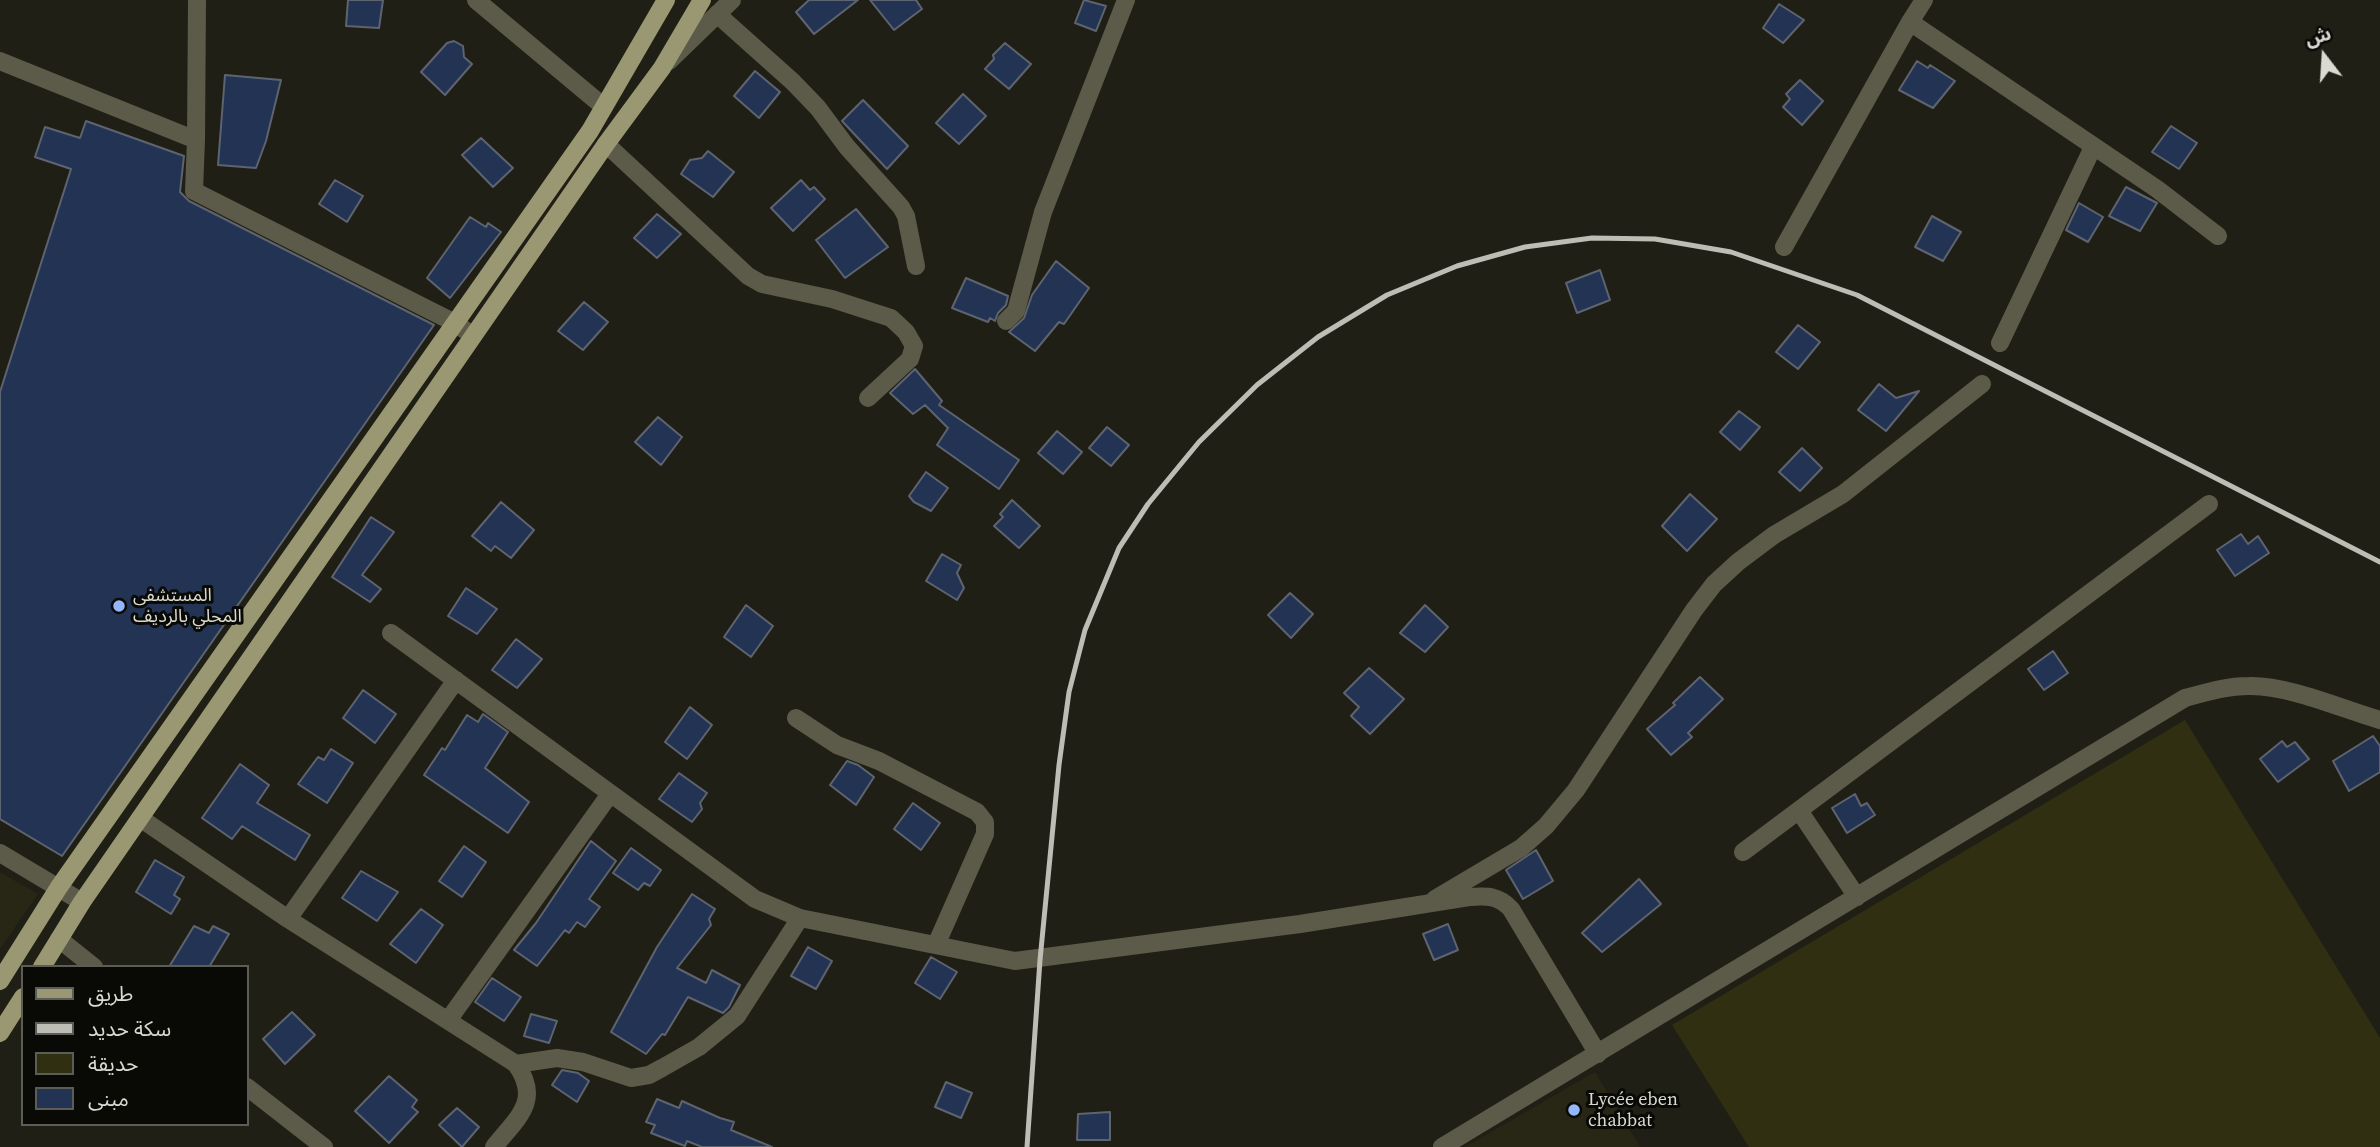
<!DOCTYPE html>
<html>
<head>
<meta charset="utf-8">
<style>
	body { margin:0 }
	#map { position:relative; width:2380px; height:1147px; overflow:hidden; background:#201f15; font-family:"Source Serif 4","Noto Sans Arabic",serif }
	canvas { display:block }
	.legend { position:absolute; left:21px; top:965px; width:228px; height:161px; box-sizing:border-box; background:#090905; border:2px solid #5d5d57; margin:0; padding:9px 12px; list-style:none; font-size:21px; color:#dadad3 }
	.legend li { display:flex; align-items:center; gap:14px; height:35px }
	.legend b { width:35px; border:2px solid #5d5d57 }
	.north { position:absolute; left:2289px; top:21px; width:70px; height:70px; -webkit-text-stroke:5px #090905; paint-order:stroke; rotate:343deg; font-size:19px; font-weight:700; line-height:28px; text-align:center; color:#dadad3 }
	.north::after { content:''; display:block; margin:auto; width:24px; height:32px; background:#dadad3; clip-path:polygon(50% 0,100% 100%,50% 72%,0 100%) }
</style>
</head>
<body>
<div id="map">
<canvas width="2380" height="1147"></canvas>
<ul class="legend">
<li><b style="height:9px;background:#9a9872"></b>طريق</li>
<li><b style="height:9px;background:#bdbcb5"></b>سكة حديد</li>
<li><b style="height:19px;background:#312f11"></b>حديقة</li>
<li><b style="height:19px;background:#223354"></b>مبنى</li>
</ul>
<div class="north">ش</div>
</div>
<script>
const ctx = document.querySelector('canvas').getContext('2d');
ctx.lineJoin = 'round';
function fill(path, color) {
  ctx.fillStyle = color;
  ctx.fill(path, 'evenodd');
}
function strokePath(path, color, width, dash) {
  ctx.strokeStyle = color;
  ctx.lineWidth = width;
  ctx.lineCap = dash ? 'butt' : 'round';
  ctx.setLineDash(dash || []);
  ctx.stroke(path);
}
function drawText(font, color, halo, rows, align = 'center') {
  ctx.font = font + ' "Source Serif 4","Noto Sans Arabic",serif';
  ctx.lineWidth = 6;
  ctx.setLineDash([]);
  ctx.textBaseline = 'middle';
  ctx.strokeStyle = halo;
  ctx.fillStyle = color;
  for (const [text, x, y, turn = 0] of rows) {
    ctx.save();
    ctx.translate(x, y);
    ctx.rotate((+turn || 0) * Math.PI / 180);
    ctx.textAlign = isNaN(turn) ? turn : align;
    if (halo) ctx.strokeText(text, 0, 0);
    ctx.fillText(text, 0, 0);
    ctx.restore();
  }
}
fill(new Path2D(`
	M0 872 38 894 0 949Z
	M1595 1072 1640 1147H1465Z`), '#282716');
fill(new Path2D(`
	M2185 720 2380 1038V1147H1749L1672 1025Z`), '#312f11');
const building = new Path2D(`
	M348 0H383L379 28 346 26Z
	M809 0H858L814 34 796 12Z
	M870 0H916L922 9 894 30Z
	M1084 0 1106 6 1096 31 1075 23Z
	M1779 4 1804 20 1783 43 1763 28Z
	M454 41 463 46 464 57 472 64 445 95 421 72 447 43Z
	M1005 43 1031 64 1009 89 985 69 994 59 993 55Z
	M1917 61 1928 68 1930 65 1955 81 1933 108 1899 90Z
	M755 71 780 92 759 118 734 96Z
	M225 75 281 80 266 141 256 168 218 165Z
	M1800 80 1823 101 1802 125 1783 107 1790 99 1786 94Z
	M963 94 986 116 959 144 936 123Z
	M863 100 908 146 887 169 842 121Z
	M86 121 184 156 180 192 189 201 434 325 62 856 0 819V392L71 169 35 157 45 127 80 138Z
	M2171 126 2197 143 2179 169 2152 152Z
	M481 138 513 168 493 187 462 155Z
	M708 151 734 172 713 197 681 174 690 160 702 158Z
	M335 180 363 196 347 222 319 204Z
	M801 180 810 190 814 187 825 199 793 231 771 208Z
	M2126 187 2157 203 2140 231 2109 216Z
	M2079 203 2103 217 2088 242 2066 230Z
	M856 209 888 247 845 278 816 240Z
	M657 214 681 234 657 258 634 238Z
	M1932 216 1961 232 1943 261 1915 247Z
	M470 217 486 227 488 223 501 232 450 298 427 278Z
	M1056 261 1089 288 1064 324 1059 322 1035 351 1009 332 1024 318 1032 295Z
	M1600 270 1610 300 1577 313 1566 283Z
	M966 278 1008 296 1006 305 998 313 995 321 990 318 988 322 952 308Z
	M584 302 608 322 583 350 558 331Z
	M1798 325 1820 342 1798 369 1776 352Z
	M915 369 942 401 939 405 1019 460 999 489 937 445 948 428 925 405 913 414 890 393Z
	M1879 384 1896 398 1919 391 1886 431 1858 410Z
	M1739 411 1760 427 1740 450 1720 432Z
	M658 417 682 437 661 465 635 442Z
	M1107 427 1129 445 1111 466 1089 448Z
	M1057 431 1082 452 1063 474 1038 453Z
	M1802 448 1822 468 1800 491 1779 472Z
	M926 472 948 488 931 511 914 502 909 496Z
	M1690 494 1717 519 1687 551 1662 526Z
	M1012 500 1040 526 1019 548 994 526 1003 517 1000 514Z
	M501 502 534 530 511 558 495 546 491 551 472 536Z
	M371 517 394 532 362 575 381 589 370 602 332 577Z
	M2241 534 2248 544 2258 536 2269 553 2235 576 2217 550Z
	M942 554 961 565 957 573 964 588 957 600 926 581Z
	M466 588 497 609 477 634 448 616Z
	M1290 593 1313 614 1291 638 1268 615Z
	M746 605 773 626 751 657 724 637Z
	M1425 605 1448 627 1425 652 1400 633Z
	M516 639 542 659 517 688 492 670Z
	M2053 651 2068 673 2044 690 2028 669Z
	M1369 668 1404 699 1370 734 1351 716 1359 707 1344 693Z
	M1700 677 1723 699 1688 733 1692 737 1671 755 1647 729 1675 705 1673 703Z
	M363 690 396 714 375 743 343 718Z
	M690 707 712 725 687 759 665 742Z
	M483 714 508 732 485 768 529 802 508 833 424 775 442 748 445 750 467 715 478 722Z
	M2373 736 2380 746V772L2349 791 2333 761Z
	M2282 741 2287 747 2295 742 2309 759 2278 782 2260 759Z
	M331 749 353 763 327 803 298 784 318 757 324 760Z
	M847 761 858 765 874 777 856 805 830 785Z
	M240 764 269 785 257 803 310 835 295 860 242 826 232 839 202 818Z
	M679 773 707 793 700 803 702 809 692 822 659 799Z
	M1855 794 1861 806 1867 803 1875 815 1847 833 1832 808Z
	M913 803 940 823 921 850 894 829Z
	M591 841 616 861 589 899 600 907 585 927 577 922 569 933 565 930 537 966 514 950 536 923Z
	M464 846 486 862 462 897 439 881Z
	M631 848 661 870 650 886 644 883 638 890 613 873Z
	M1536 850 1553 881 1523 899 1506 870Z
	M155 860 184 877 174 895 180 899 171 914 136 892Z
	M361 871 398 892 377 921 342 898Z
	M1639 879 1661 904 1602 952 1582 933Z
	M692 894 715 909 709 919 711 925 677 968 706 983 712 970 740 985 729 1007 723 1013 688 997 665 1035 662 1034 646 1054 611 1032 657 947Z
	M421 909 443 925 416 963 390 944Z
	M1448 924 1458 950 1434 960 1423 934Z
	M194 926 209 933 213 926 229 934 209 967H169Z
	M808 947 832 961 816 989 791 976Z
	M931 957 957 972 940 999 915 983Z
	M492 978 521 997 504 1021 475 1002Z
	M292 1012 315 1035 285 1064 263 1039Z
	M531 1014 557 1021 549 1043 524 1036Z
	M562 1070 578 1073 589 1081 577 1102 552 1085Z
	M389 1076 417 1100 412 1107 418 1112 389 1143 355 1111Z
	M946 1082 972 1093 961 1118 935 1107Z
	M657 1099 679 1108 682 1101 720 1118 734 1122 731 1130 772 1147H702L687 1141 685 1146 651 1133 655 1125 646 1122Z
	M457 1108 479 1127 462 1147 439 1125Z
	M1110 1112V1140H1077L1078 1114Z`);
fill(building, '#223354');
strokePath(building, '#5e646f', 2);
strokePath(new Path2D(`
	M197 0 196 140 194 191 455 323 473 336
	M476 0 604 107
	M717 14 793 82 818 108 847 147 901 207 906 216 916 266
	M1910 22 2157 189 2218 236
	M0 61 196 140
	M669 61 732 0
	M606 144 748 276 762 284 832 299 891 318 906 332 914 346 910 359 868 398
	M1784 247 1910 22 1924 0
	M1006 321 1016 311 1043 212 1126 0
	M2000 343 2093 147
	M391 633 755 899 800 918 1015 961 1300 924 1469 897C1487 896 1498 895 1511 909L1598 1054
	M796 718 837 745 879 761 977 812 985 822V834L936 945
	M1800 812 1857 897
	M140 818 288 919 516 1064C542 1101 517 1118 494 1147
	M1743 852 2209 504
	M0 853 82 902
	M1435 899 1521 848 1546 826 1576 790 1694 610 1714 584 1738 562 1774 535 1843 494 1982 384
	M288 919 456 680
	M59 939 94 967
	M449 1019 610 794
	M516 1064 557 1058 583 1062 631 1078 649 1075 662 1068 699 1047 737 1016 800 918
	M247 1087 324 1147
	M1442 1147 2185 698C2207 692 2227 686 2249 686 2288 685 2342 709 2380 720`), '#5c5b49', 18);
strokePath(new Path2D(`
	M42 967 82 902 606 144 662 68 702 0
	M0 981 59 887 590 131 666 0
	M0 1033 23 997`), '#9a9872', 18);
strokePath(new Path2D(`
	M1027 1147 1040 960 1059 765 1069 692 1085 630 1119 548 1148 504 1199 442 1257 385 1318 337 1387 295 1457 266 1525 247 1592 238 1655 239 1731 252 1857 295 2380 562`), '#bdbcb5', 5);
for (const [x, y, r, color] of [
	[119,606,7,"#92b7fd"],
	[1574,1110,7,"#92b7fd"]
]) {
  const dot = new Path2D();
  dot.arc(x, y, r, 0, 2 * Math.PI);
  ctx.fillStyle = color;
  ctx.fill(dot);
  strokePath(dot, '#090905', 2.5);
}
drawText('18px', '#dadad3', '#090905', [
	["المستشفى",133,596],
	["المحلي بالرديف",133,617],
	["Lycée eben",1588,1100],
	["chabbat",1588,1121]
], 'left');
</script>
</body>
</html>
